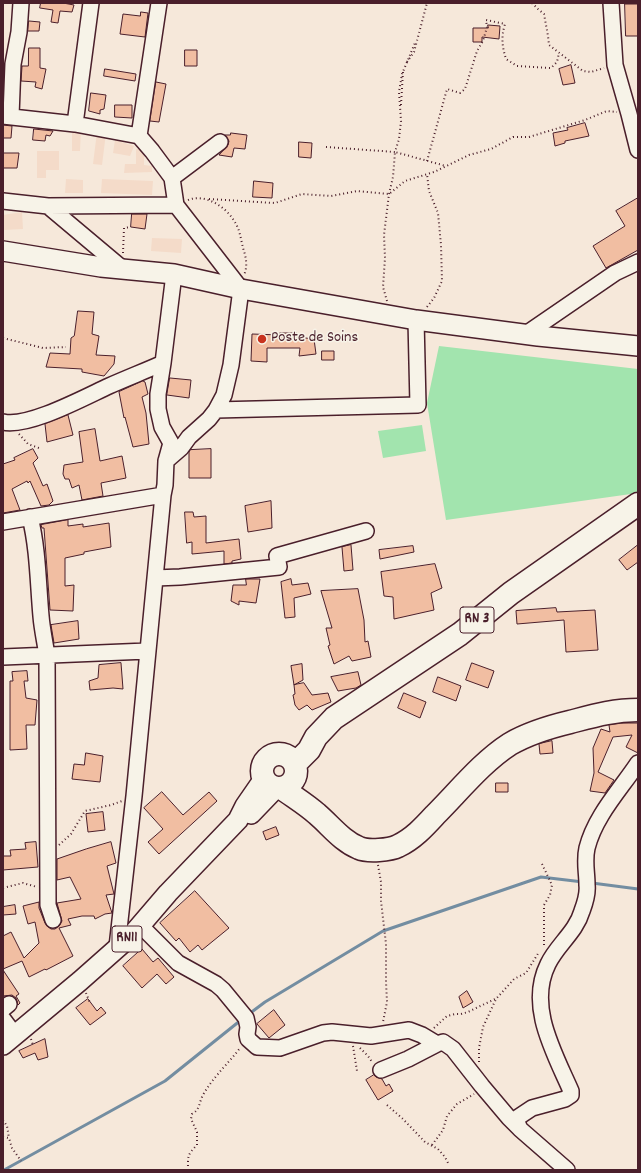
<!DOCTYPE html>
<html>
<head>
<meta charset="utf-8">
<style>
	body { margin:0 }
	#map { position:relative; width:641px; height:1173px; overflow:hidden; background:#f6e8da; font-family:Dekko,sans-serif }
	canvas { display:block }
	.frame { position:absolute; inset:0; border:4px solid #4a1f2b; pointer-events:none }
</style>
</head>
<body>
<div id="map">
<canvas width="641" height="1173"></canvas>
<div class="frame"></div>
</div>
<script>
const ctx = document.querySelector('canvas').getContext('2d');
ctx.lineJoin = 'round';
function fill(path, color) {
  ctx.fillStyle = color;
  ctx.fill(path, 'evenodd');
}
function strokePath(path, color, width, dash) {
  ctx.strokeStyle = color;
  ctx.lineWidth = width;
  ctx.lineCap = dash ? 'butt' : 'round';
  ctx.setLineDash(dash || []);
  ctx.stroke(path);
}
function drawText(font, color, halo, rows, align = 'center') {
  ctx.font = font + ' Dekko,sans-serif';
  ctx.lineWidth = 3;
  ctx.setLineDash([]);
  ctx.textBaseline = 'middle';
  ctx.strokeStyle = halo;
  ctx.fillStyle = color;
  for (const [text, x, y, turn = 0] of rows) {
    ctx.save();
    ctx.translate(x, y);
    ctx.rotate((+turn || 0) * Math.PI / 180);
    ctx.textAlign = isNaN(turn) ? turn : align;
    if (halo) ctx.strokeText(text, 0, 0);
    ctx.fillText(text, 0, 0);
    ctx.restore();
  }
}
fill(new Path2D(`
	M70 128 81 129 80 151H72V133L69 132Z
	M97 132 106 133 102 165 93 164Z
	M115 140 134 146 130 156 113 153Z
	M136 149H144V165L152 166V172L124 173 125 164H136Z
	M37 151H59V170H46V178H37Z
	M66 179 83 180V193H65Z
	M102 179 153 181 152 195 101 193Z
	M22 212 23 229 4 230 3 215Z
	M152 238 182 239 181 253 151 251Z`), '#f4dbc9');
fill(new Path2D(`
	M439 346 638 369V493L446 520 427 403Z
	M422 425 426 451 383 458 378 431Z`), '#a2e4ae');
strokePath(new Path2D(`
	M592 883 638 889
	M249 1014 265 1002 383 931 541 877 583 882
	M4 1170 165 1081 241 1020`), '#738da1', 3);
const building = new Path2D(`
	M41 3H63L74 5 72 12 60 11 58 23 51 22 53 10 40 8Z
	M625 4H638V36H626Z
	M141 12 148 13 145 37 120 34 123 14 140 16Z
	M29 21 40 22 39 31H28Z
	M488 25 500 26 499 39 482 37V42H473V28H488Z
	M29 48H40V68L46 69 42 89 35 87 36 82 21 81 22 66H28Z
	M185 50H197V66H185Z
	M571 65 575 83 563 85 559 69Z
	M105 69 136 74 135 81 104 76Z
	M156 82 166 84 159 122 150 121Z
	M91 93 106 95 104 109 100 110V114L89 111Z
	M115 105H132V118L115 117Z
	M585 123 589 136 565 141V143L555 146 553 133 568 130 567 128Z
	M3 125 12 126 11 138H3Z
	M34 129 53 131 50 136 46 135 45 141 33 140Z
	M231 133 247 135 245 149 234 148 232 157 219 155 228 145 229 141 225 135H230Z
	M299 142 312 143 311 158 299 157Z
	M3 153H19L17 168H3Z
	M254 181 273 183 272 198 253 197Z
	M638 198V250L606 268 593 246 625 226 616 211Z
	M132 214H147L145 229 131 227Z
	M78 311 94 312 92 334 99 336 96 355 115 356 114 364 104 376 82 372V369L46 367 50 353 70 354 71 338 74 336Z
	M280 333H297V337L314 339 316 354 299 356 300 348H267V362L251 361 252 334 280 335Z
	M322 351H334V360H322Z
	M170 378 191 380 189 398 167 395Z
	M143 381 145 382 148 394 142 397 146 413 149 444 133 447 125 417 124 418 119 392Z
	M68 415 73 435 47 442 45 424Z
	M95 429 100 461 122 456 126 478 101 483 103 496 82 500 79 485 72 488 69 479H65L63 474 64 465 83 462 79 432Z
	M33 449 38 458 33 463 43 486 47 484 53 501 49 505 41 506 30 481 28 483 27 481 12 489 20 510 3 513V464L15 460 14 458Z
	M211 449V478H189V452L190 450Z
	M271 501 272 528 248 532 245 506Z
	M185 512H193L194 517 206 516V543L239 539 241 559 232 561V563L224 564V551L192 554V542L187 543Z
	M68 520V526L83 524V527L109 523 111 547 84 552V554L65 558V586L74 585 73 611 50 610 44 528H42L41 525Z
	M351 545 353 570 344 571 342 547Z
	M638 545V562L627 570 619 560Z
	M413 546 414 552 380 559 379 550Z
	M435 564 442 588 431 593 434 610 394 619 393 597 384 596 381 572Z
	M246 579H260L256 603 239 601V605L231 601 233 585H246Z
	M291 579 292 585 308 583 311 594 294 598 295 617 285 618 281 582Z
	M358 589 364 620 365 642 368 641 371 657 352 661 349 656 334 664 328 646 330 645 326 628H332L321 591Z
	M556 608 557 612 595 610 598 650 566 652 564 620 517 624 516 611Z
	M78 621 79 639 54 643 51 625Z
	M121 663 123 689 113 688 90 690 89 681 98 678 99 665Z
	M472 663 494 671 488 688 466 680Z
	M302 664 303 680 294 685 291 666Z
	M27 671 28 681H24L26 698 37 700 35 725H26L27 749 10 750V681H13L12 672Z
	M358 672 361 685 356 688 338 691 331 677Z
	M438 677 461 686 456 701 433 692Z
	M304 683 312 695 328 693 331 702 312 710 307 705 299 710 295 705 293 695 295 694 294 685Z
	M404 693 426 702 420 718 398 708Z
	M621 723H638V753L626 747 632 735 613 737 598 772 614 780 605 793 590 791 594 773 593 748 601 729 610 732 609 725Z
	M552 741 553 753 540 754 539 744Z
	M86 753 103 756 100 782 72 779 74 764 84 765Z
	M496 783H508V792H496Z
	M162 792 183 815 209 792 217 801 159 854 148 842 163 829 144 808Z
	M103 812 105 830 88 832 86 814Z
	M276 827 279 835 266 840 263 832Z
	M36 842 38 867 3 870V856H11L10 850 26 849 25 843Z
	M111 842 116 863 107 866 114 894 106 895 112 913 105 914 95 919 94 916H82L68 919 71 925 59 928 73 956 46 970 45 969 29 977 22 961 3 969V936L11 932 24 958 39 943 35 922 28 924 23 906 39 902V908L45 923 47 926 51 929H55L59 926 62 921 57 903 81 899 70 877 57 880V859L86 849Z
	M195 891 229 928 202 950 198 945 190 952 179 938 176 941 160 923Z
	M15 905 16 914 3 915V907Z
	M142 949 153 962 158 958 174 977 166 984 157 974 142 988 123 966Z
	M3 970 19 994 16 996 20 1003 18 1005 16 998 12 995 4 996 3 994Z
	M467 991 473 1002 463 1008 459 997Z
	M88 999 97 1011 101 1007 106 1013 90 1025 76 1008Z
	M274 1010 285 1025 269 1038 257 1024Z
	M45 1039 48 1057 38 1060 35 1053 23 1058 19 1051Z
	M374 1075 376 1077 382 1079 386 1086 389 1084 393 1091 378 1100 366 1080Z`);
fill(building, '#f1bea2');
strokePath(building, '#4a1f2b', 1);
const minor = new Path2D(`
	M159 3 139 136 152 151 172 178 176 205 241 289 231 365 224 395 216 410 209 419 189 437 181 448 166 461
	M611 3 615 65 629 114 638 150
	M3 116 75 124 139 136
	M11 116 13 64 19 32 21 3
	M75 124 91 3
	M172 178 220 142
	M3 201 48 206 123 269
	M48 206 176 205
	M526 334 615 273 638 262
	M216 410 418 405 416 320
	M3 422C28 428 85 397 109 386 127 378 145 371 163 363
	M30 517C38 549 38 583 41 616 42 629 45 642 47 656L48 905 53 920
	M3 522 163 495
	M155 578 180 577 279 567 277 556 366 531
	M3 657 147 651
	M140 925 178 963 216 984 223 990 246 1018 248 1027 247 1034 248 1039 257 1047 280 1048 323 1033 332 1032 371 1036 409 1030 422 1035 437 1044 443 1042 453 1049 482 1086 509 1118 520 1129
	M117 947 134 796 163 495 165 485 166 461 171 443 162 427 158 409V394L163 363 174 274
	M3 1009 9 1004
	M3 1019 15 1035
	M381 1070 408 1059 437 1044
	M567 1170 520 1129 517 1122V1118L532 1108 565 1099 571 1095V1091C554 1052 527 1006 548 964 557 945 576 932 582 911 585 903 588 893 587 885 587 872 584 861 587 848 595 816 620 790 638 763`);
const major = new Path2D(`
	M3 251 101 267 174 274 241 289 416 320 538 336 638 346
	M251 814 275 789
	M3 1045 80 981 132 935 168 893 238 820 245 806 263 780`);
const highway = new Path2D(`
	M262 771a17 17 0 1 1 34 0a17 17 0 1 1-34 0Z
	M295 764 309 750 316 737 334 718 460 634 511 593 638 504
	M283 789C294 797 307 805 317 814 331 826 342 841 359 848 368 852 390 850 398 846 413 839 424 827 435 815 459 791 482 762 510 744 529 733 549 727 570 722 593 716 613 710 638 710`);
strokePath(minor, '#4a1f2b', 18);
strokePath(major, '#4a1f2b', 22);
strokePath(highway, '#4a1f2b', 25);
strokePath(new Path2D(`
	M532 3 538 9 544 14 548 36 549 45 583 71 591 72 604 68
	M407 62 414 52 427 3
	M401 105 403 72
	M326 147 395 152 399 139 401 121 399 92 402 74 415 43
	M427 161 447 89 460 93 465 89 477 51 483 41 487 27 486 20 505 24C501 37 502 46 506 59L517 66 551 68 557 62 559 53
	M209 199 275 203 302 194 331 196 357 191 389 194 405 181 434 172 469 155 491 149 513 137H529L585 120 607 111 617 112
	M188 200C206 193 228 208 236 224 240 231 241 240 243 248 246 257 248 266 244 275
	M123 253 124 228 131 227
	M387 301 383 287 385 258 384 235 389 194 393 177 395 152 446 166
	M427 307 434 298 442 281 441 245 438 213 429 191 427 174
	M3 338 43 348 66 347
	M19 434 28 444 39 448
	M59 845 71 834 85 811 111 805 122 801
	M542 864 552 885 550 895 544 905V945L543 947
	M378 865 381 882V901L386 944V982L387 1002 383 1022
	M3 888 23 883 37 887
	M3 893V888
	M86 993 90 1003
	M434 1028 447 1016 455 1014H461L468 1012 495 999
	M31 1039 33 1045
	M353 1046 357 1071
	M360 1048 368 1056 372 1062
	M479 1062V1048L483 1027 496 999 514 979 526 973 539 952
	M387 1105 403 1119 425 1142 438 1149 445 1157 448 1163
	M3 1120 7 1126 9 1138
	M3 1137 9 1138 12 1148 21 1161
	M432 1145 443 1130 447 1116 457 1104 474 1094
	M188 1170C188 1156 187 1155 197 1145V1132L191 1119 192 1114C200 1110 199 1102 203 1095 213 1077 228 1064 240 1048`), '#4a1f2b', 2, [1, 3]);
strokePath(minor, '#f7f3e8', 15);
strokePath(major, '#f7f3e8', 19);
strokePath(highway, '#f7f3e8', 22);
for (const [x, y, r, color] of [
	[262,339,5,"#c8321e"]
]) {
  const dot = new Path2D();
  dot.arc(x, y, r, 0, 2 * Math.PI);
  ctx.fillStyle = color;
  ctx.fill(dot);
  strokePath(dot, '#f7f3e8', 1.5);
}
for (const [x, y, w] of [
	[477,620,34],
	[127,939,30]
]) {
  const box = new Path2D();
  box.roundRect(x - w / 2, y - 13, w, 26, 3);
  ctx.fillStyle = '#f7f3e8';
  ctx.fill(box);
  strokePath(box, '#4a1f2b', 1);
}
drawText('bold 15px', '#4a1f2b', null, [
	["RN 3",477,620],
	["RN11",127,939]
]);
drawText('16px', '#4a1f2b', '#f7f3e8', [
	["Poste de Soins",271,339]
], 'left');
</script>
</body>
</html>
